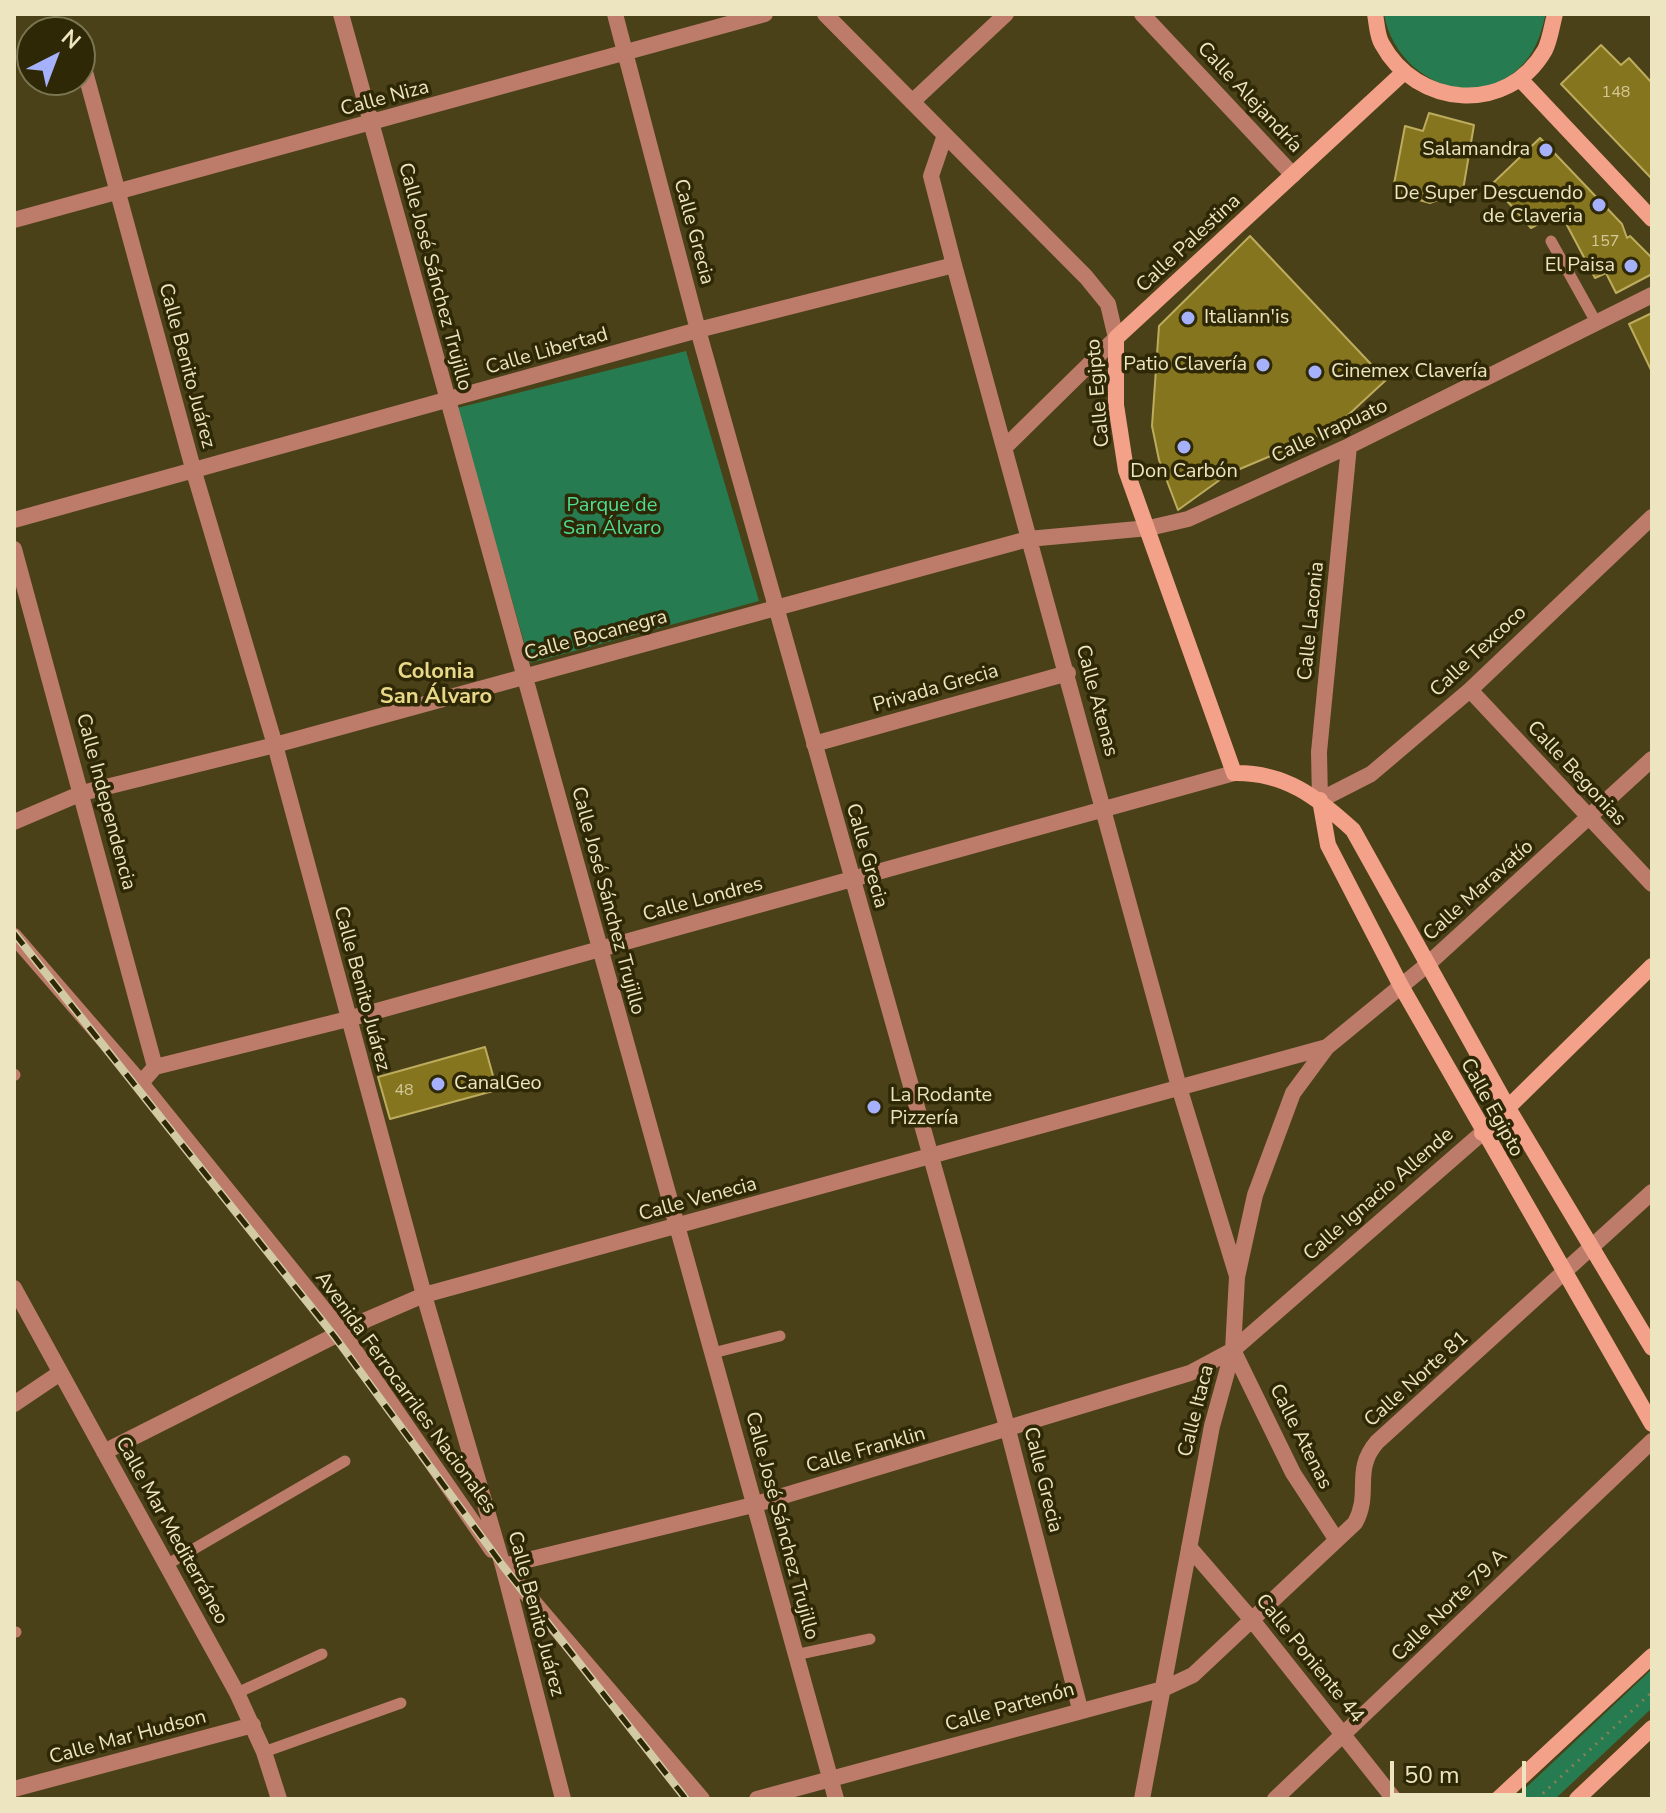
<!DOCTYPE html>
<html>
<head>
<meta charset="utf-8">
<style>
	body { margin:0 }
	#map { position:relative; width:1666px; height:1813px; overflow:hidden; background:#4a4118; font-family:"Nunito Sans",sans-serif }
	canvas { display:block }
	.frame { position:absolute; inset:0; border:16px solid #ede5bf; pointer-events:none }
	.north { position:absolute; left:16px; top:16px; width:80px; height:80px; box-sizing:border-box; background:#2f2806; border:2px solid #7b7450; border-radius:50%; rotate:42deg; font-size:22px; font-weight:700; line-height:32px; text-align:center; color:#ede5bf }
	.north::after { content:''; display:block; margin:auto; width:28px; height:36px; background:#a6b1fc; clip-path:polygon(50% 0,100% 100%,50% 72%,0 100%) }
	.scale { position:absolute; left:1390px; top:1761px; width:136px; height:36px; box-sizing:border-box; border:4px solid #ede5bf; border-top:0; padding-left:10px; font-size:24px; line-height:28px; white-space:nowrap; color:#ede5bf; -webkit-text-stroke:6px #2f2806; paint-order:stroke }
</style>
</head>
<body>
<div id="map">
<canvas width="1666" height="1813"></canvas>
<div class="frame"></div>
<div class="north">N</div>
<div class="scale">50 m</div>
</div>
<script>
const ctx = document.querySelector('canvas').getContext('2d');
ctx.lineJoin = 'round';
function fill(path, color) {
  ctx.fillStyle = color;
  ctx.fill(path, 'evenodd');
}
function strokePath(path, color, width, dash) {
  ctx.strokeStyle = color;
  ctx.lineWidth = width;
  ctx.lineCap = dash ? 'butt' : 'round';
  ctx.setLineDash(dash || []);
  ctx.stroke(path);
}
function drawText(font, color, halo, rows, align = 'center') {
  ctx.font = font + ' "Nunito Sans",sans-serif';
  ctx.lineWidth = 7;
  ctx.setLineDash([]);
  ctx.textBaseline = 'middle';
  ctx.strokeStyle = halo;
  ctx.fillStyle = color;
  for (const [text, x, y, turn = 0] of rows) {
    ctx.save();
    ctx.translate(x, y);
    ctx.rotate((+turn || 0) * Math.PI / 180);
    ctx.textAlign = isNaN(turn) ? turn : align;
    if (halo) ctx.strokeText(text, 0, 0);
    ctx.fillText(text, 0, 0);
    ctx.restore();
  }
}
fill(new Path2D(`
	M1384 14H1545V17C1541 34 1536 49 1525 62 1476 117 1395 79 1384 14Z
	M686 351 759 601 530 663 457 408Z
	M1652 1669V1708L1555 1799H1514Z`), '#277b50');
const building = new Path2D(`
	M1601 45 1621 65 1629 58 1652 83V179L1561 84Z
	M1429 113 1474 125 1463 190 1430 203 1398 194 1401 186 1394 184 1405 126 1423 131Z
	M1540 138 1622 224 1627 238 1630 236 1652 258V274L1616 293 1606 273 1595 278 1560 212 1531 228 1492 184Z
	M1250 236 1386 380 1332 430 1228 474 1178 510 1159 460 1152 426 1159 326Z
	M1652 313V372L1629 324Z
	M485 1047 497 1090 390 1119 378 1077Z`);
fill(building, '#86751f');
strokePath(building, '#bdac5d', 2);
strokePath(new Path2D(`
	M1537 1799 1652 1692`), '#898058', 3, [2, 6]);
strokePath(new Path2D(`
	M1551 241 1596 322
	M14 1074 15 1075
	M713 1353 780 1336
	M168 1564 345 1461
	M14 1632H16
	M795 1655 870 1639
	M237 1693 322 1654
	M264 1752 401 1703`), '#bc7c69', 11);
strokePath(new Path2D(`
	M341 14 836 1799
	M615 14 698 330 1008 1430 1080 1709
	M825 14 1086 277 1108 304 1116 338 1005 447
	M1142 14 1293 175
	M84 68 194 472 275 745 424 1295 503 1566 563 1799
	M912 102 1006 14
	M945 135 931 176 954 265 1179 1087 1237 1276
	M14 220 765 14
	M1349 446 1319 752 1320 800 1371 774 1470 690 1652 517
	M14 520 698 330 954 265
	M14 549 155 1067
	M1470 690 1652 884
	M814 744 1068 673
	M14 822 82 793 275 745 1028 539 1149 528 1188 519 1349 446 1652 295
	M14 936 141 1083 342 1332 492 1550
	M141 1083 155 1067 348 1019 1234 773
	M14 1288 237 1693 264 1752 279 1799
	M1233 1350 1293 1473 1336 1539
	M14 1404 60 1373
	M104 1452 366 1320 424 1295 1327 1047
	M1189 1547 1252 1620 1394 1799
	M503 1566 753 1505 1190 1373 1233 1350 1482 1133
	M508 1572 702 1799
	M14 1789 253 1725
	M757 1799 1163 1689 1193 1675 1355 1523C1372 1492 1352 1471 1377 1442L1652 1192
	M1142 1799 1212 1426 1233 1350 1237 1277 1255 1195 1293 1093 1327 1047 1428 964 1652 759
	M1275 1799 1652 1441`), '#bc7c69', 16);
strokePath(new Path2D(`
	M1375 14C1377 24 1377 36 1382 44 1416 107 1507 116 1545 50 1550 40 1552 25 1555 14
	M1403 73 1116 338V405L1126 470 1234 773C1285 772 1317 797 1353 830L1508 1108 1652 1348
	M1520 79 1652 219
	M1320 800 1328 845 1401 986 1652 1424
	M1482 1133 1652 966
	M1498 1799 1652 1656
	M1577 1799 1652 1728`), '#f3a189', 16);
const rail = new Path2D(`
	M14 933 335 1337 503 1566 686 1799`);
strokePath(rail, '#d2caa3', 8);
strokePath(rail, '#2f2806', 5, [15]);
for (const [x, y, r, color] of [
	[1546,150,8,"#a6b1fc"],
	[1599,205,8,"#a6b1fc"],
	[1631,266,8,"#a6b1fc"],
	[1188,318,8,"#a6b1fc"],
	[1263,365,8,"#a6b1fc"],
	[1315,372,8,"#a6b1fc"],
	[1184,447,8,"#a6b1fc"],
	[438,1084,8,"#a6b1fc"],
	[874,1107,8,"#a6b1fc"]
]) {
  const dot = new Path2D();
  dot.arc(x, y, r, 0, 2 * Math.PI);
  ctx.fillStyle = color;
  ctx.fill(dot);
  strokePath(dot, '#2f2806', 3);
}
drawText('16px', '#d3c997', null, [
	["148",1616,93],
	["157",1605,242],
	["48",404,1091]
]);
drawText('20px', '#ede5bf', '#2f2806', [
	["Calle Alejandría",1249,98,47],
	["Calle Niza",385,99,-15],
	["Calle Grecia",693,232,75],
	["Calle Palestina",1189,244,-43],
	["Calle José Sánchez Trujillo",434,277,75],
	["Calle Libertad",547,352,-16],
	["Calle Benito Juárez",186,366,75],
	["Calle Egipto",1099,393,-95],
	["Calle Irapuato",1330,432,-25],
	["Calle Laconia",1312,621,-84],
	["Calle Bocanegra",596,636,-15],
	["Calle Texcoco",1479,652,-43],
	["Privada Grecia",936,689,-16],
	["Calle Atenas",1096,701,75],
	["Calle Begonias",1576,774,47],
	["Calle Independencia",105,802,75],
	["Calle Grecia",866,856,74],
	["Calle Maravatío",1479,891,-42],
	["Calle Londres",703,900,-15],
	["Calle José Sánchez Trujillo",607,901,75],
	["Calle Benito Juárez",361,989,75],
	["Calle Egipto",1491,1108,61],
	["Calle Ignacio Allende",1379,1195,-41],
	["Calle Venecia",698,1200,-15],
	["Calle Norte 81",1417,1380,-42],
	["Avenida Ferrocarriles Nacionales",405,1393,54],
	["Calle Itaca",1197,1411,-76],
	["Calle Atenas",1300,1437,63],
	["Calle Franklin",866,1451,-16],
	["Calle Grecia",1042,1480,76],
	["Calle José Sánchez Trujillo",781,1526,75],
	["Calle Mar Mediterráneo",171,1531,61],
	["Calle Norte 79 A",1450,1606,-44],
	["Calle Benito Juárez",535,1614,75],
	["Calle Poniente 44",1309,1659,51],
	["Calle Partenón",1010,1708,-16],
	["Calle Mar Hudson",128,1738,-15]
]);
drawText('20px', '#ede5bf', '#2f2806', [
	["Salamandra",1530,150],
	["De Super Descuendo",1583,194],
	["de Claveria",1583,217],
	["El Paisa",1615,266],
	["Italiann'is",1204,318,"left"],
	["Patio Clavería",1247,365],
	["Cinemex Clavería",1331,372,"left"],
	["Don Carbón",1184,472,"center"],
	["CanalGeo",454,1084,"left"],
	["La Rodante",890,1096,"left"],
	["Pizzería",890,1119,"left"]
], 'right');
drawText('20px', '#4fdd95', '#2f2806', [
	["Parque de",612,506],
	["San Álvaro",612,529]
]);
drawText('bold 22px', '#e9d888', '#2f2806', [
	["Colonia",436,673],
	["San Álvaro",436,698]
]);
</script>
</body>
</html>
